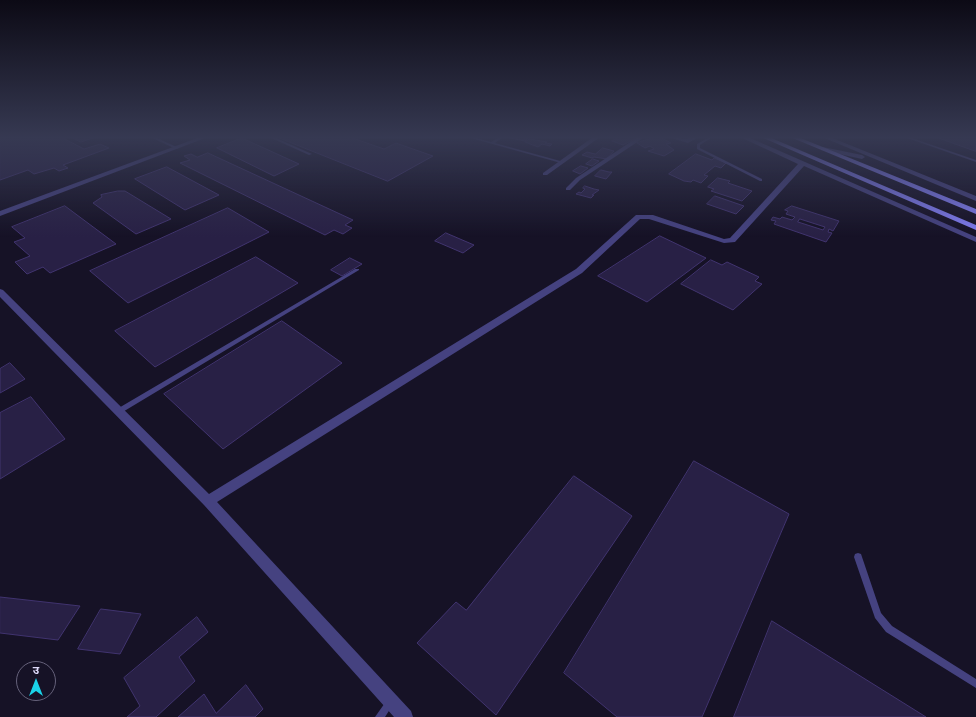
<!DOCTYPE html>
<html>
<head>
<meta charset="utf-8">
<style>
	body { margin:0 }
	#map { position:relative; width:976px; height:717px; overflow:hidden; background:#161226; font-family:Barlow,"Noto Sans Devanagari",sans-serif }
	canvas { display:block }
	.north { position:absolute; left:16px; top:661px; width:40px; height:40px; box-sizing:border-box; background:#161226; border:1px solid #66627b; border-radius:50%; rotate:0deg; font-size:11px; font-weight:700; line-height:16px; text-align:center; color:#dfdbfb }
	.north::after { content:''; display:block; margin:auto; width:14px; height:18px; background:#1ad2e8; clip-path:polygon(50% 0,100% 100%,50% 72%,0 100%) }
</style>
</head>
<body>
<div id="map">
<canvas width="976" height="717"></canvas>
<div class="north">उ</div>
</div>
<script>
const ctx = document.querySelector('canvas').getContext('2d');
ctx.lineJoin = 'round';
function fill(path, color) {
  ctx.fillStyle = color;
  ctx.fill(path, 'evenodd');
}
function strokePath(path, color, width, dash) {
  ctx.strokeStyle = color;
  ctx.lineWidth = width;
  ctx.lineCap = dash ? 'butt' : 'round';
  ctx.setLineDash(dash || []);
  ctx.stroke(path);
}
const building = new Path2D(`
	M0 137H61L84 149 100 144 109 148 63 165 68 168 59 171 54 168 34 174 28 170 0 180Z
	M71 137H96L81 142Z
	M277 137H350L384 149 396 143 433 156 388 181Z
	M522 137 528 138 525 141 510 138Z
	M619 137H632L635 139 623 145 612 141Z
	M655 137H660L671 143 666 144 674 150 664 156 648 151 654 149 650 146 645 148 637 143Z
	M936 137H976V151Z
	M242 138 299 164 274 176 217 148Z
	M530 139 547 142 545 143 552 144 550 146 542 144 538 147 525 142Z
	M603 148 614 151 607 159 594 157 592 158 582 155 587 152 595 154Z
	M208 153 353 220 345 225 352 228 343 234 334 230 325 235 180 163 190 160 184 156 191 154 197 157Z
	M696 154 712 160 714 158 726 163 721 168 715 166 704 175 708 176 701 183 693 180 691 182 684 181 669 174Z
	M593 159 599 161 592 166 586 164Z
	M581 166 588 168 580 174 573 171Z
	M167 167 219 195 185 210 135 179Z
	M601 170 609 172H612L606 179 595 176Z
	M718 178 730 181 728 183 752 191 742 201 711 191 714 189 708 187Z
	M585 186 594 189 599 190 592 195H594L591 198 576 194 579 192 581 193 585 189 583 188Z
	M118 191H125L171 219 136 234 93 203 102 197 101 195Z
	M715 196 744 206 736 214 707 204Z
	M65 206 116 244 50 273 43 267 27 274 15 262 30 256 14 242 25 238 12 227Z
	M792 206 839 221 833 231 829 229 828 232 832 233 826 242 774 224 776 221 771 220 773 217 780 219 782 217 792 220 795 217 786 214 788 211 785 210ZM800 219 825 227 823 230 798 222Z
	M228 208 269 232 128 303 90 271Z
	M446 233 474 245 463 253 435 241Z
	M660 236 706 258 647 302 598 276Z
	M256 257 298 283 155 367 115 331Z
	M350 258 362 264 342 276 331 270Z
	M711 260 722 265 727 262 759 277 755 281 762 284 733 310 681 284Z
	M282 321 342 363 223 449 164 394Z
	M10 363 25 379 0 393V369Z
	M31 397 65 439 0 479V413Z
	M694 461 789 514 702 717H617L564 673Z
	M574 476 632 516 496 715 417 643 456 602 466 610Z
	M0 597 80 606 58 640 0 633Z
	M101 609 141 614 120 654 78 649Z
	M197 617 208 632 179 657 195 681 156 717H127L140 706 124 678Z
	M772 621 926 717H734Z
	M246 685 263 709 255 717H178L204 694 216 713Z`);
fill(building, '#282045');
strokePath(building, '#41346f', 1);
fill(new Path2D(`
	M150 137H155L179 148 176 149Z
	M269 137H274L312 154 309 155Z
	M467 137H473L491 142 499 137H503L495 143 564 162 561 163Z
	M709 137H713L700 145V148L762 179V181H760L697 149V144Z
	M904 137H909L976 160V162Z
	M355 269H359V270L121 413H117L116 411 117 409Z
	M858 553 861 554 862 557 881 613 892 626 976 679V688L886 632 875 618 874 615 854 557 855 554Z
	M390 699 393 700 394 703 385 717H375L387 700Z`), '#454280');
fill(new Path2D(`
	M200 137H208L0 216V211Z
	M593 137H600L547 175H543V173Z
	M638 137H645L580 180 570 190H566V188L576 178Z
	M668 137 687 139 691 137H699L688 143Z
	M740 137H748L976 237V242L804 166 735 242 724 243 649 219H640L582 273 217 502 411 711 413 717H394L204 505 0 297V289L3 290 209 494 576 269 636 215H653L724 239 730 238 798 164Z`), '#454280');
fill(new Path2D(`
	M822 137H830L976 196V201Z
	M823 147 862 155 865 157 862 159 821 150V148Z`), '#454280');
fill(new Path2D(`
	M761 137H769L976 225V230Z
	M790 137H798L976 209V214Z`), '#807cf2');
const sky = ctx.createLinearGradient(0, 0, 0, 237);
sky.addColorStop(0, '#0c0a15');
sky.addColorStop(0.58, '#363952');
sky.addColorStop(1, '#36395200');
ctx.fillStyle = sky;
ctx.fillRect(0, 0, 976, 237);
</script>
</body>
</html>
